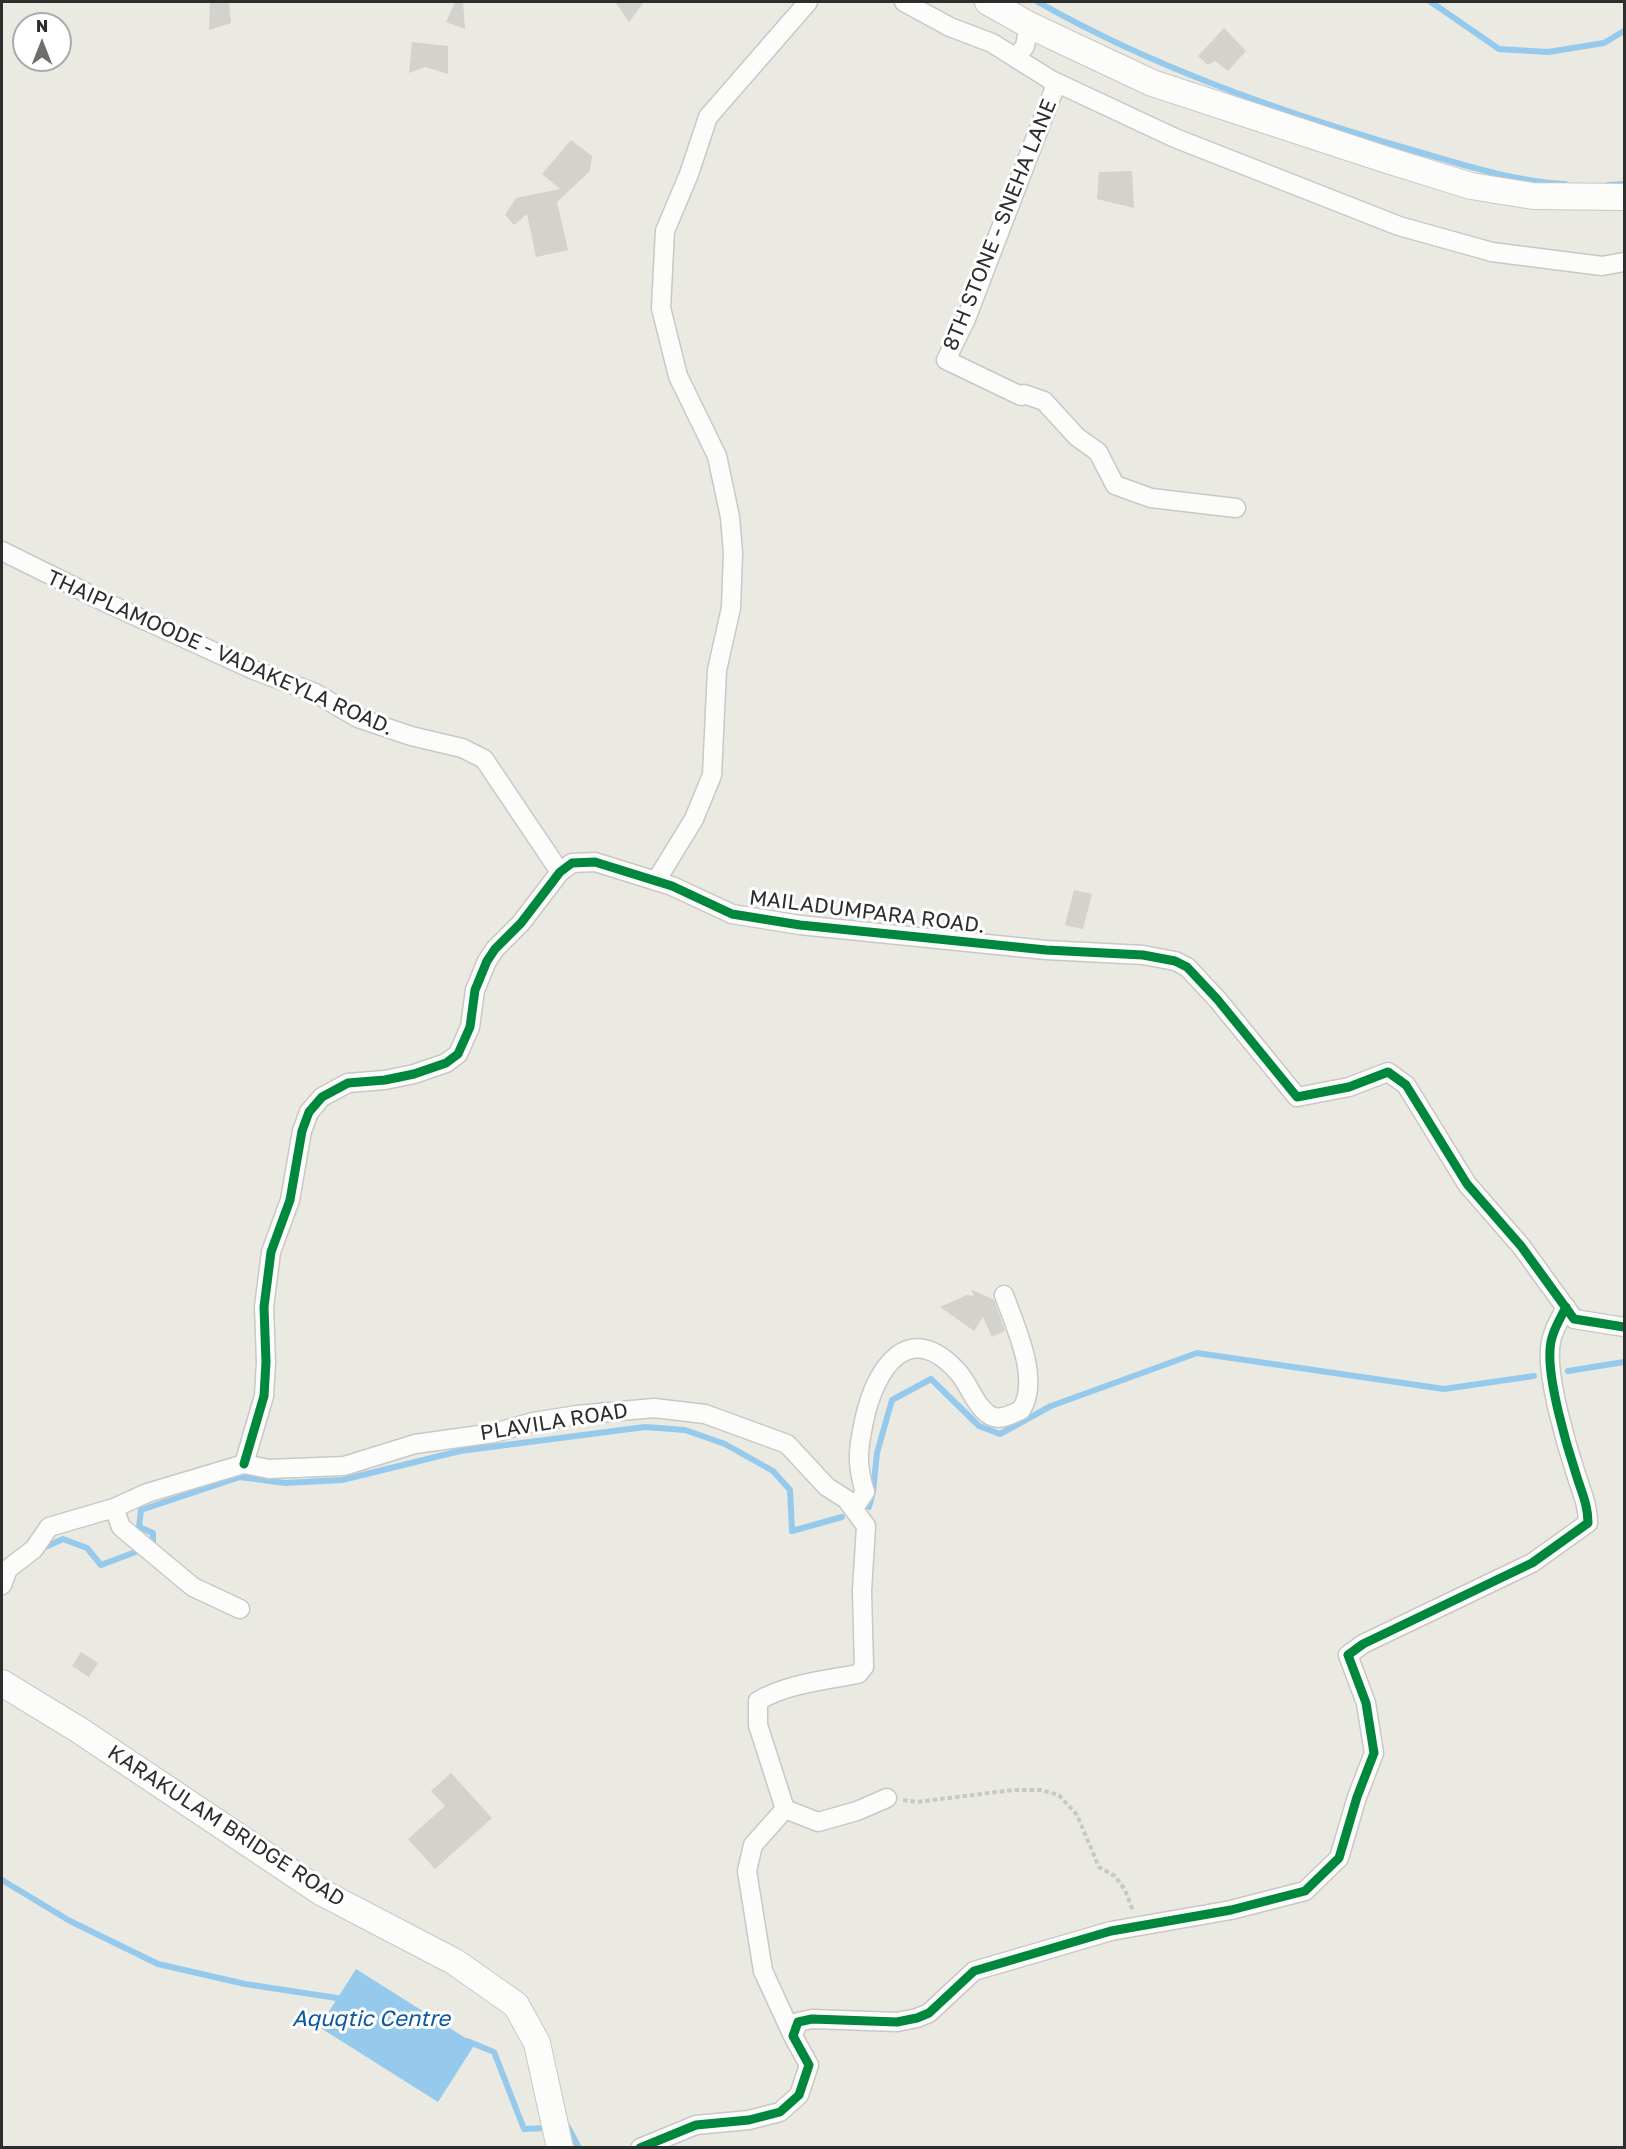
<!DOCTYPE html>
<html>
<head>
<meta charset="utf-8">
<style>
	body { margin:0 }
	#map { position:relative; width:1626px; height:2149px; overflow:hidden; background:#eae9e2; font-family:"Golos Text",sans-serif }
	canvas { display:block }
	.frame { position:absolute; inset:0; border:3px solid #2d2d2d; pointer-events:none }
	.north { position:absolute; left:12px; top:12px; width:60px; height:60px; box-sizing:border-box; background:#fff; border:2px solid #ababab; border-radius:50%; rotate:0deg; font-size:16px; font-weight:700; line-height:24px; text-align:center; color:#2d2d2d }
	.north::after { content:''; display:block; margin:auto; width:21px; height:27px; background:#6f6f6c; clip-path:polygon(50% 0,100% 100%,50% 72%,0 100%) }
</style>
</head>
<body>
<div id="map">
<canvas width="1626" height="2149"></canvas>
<div class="frame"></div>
<div class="north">N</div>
</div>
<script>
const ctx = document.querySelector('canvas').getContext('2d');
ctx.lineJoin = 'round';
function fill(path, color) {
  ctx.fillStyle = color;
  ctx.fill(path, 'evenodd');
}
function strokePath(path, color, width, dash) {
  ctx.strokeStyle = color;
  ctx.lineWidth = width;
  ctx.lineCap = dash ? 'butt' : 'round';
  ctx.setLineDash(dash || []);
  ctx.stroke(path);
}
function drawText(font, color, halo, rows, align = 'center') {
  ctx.font = font + ' "Golos Text",sans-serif';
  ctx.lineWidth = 6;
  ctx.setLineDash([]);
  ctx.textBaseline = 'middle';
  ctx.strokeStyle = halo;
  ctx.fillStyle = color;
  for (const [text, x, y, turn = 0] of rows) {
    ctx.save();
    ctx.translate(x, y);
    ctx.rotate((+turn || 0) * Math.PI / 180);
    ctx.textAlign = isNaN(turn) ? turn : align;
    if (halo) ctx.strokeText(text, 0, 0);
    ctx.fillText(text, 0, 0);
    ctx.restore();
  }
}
fill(new Path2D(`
	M356 1969 475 2044 438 2102 319 2027Z`), '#96caec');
strokePath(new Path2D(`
	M1038 2C1152 67 1279 111 1405 148 1458 163 1510 181 1565 184
	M1431 2 1499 49 1548 52 1604 43 1624 31
	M1608 185 1624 184
	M1568 1371 1624 1362
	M869 1507 873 1492 877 1453 892 1400 931 1379 979 1426 1000 1434 1051 1406 1197 1353 1444 1389 1534 1376
	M41 1549 63 1539 87 1548 101 1565 146 1548 153 1542V1533L139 1527 141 1510 240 1477 285 1483 342 1480 460 1451 645 1427 685 1430 725 1444 773 1471 790 1490 792 1531 842 1517
	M2 1880 70 1921 158 1964 245 1984 337 1998
	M467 2041 494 2052 524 2129 548 2128
	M562 2128 568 2127 579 2148`), '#96caec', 6);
fill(new Path2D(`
	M210 2H229L231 23 209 30Z
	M455 2H463L465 29 446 22Z
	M615 2H644L629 22Z
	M1224 28 1246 51 1228 71 1215 61 1208 65 1198 56Z
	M412 42 448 46V74L425 67 409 73Z
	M571 140 592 156 590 171 557 202 568 250 536 257 527 214 514 225 505 215 516 198 560 189 542 174Z
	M1132 171 1134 208 1097 199 1099 172Z
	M1074 890 1092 894 1083 929 1065 925Z
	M971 1289 994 1300 1005 1331 992 1337 983 1317 974 1331 940 1307 967 1295 974 1296Z
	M81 1652 98 1663 89 1677 72 1666Z
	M451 1773 492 1818 435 1869 408 1839 445 1806 431 1791Z`), '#d3d2cd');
const street = new Path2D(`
	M904 2 950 27 992 43 1016 58 1025 46 1029 25
	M1014 57 1051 80 1055 87 966 319 946 360 1021 396 1024 394 1044 401 1077 437 1098 452 1115 485 1151 498 1236 508
	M1051 80 1175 138 1399 226 1492 252 1602 266 1624 262
	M2 551 107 603 254 670 315 693 358 718 411 736 462 748 484 759 560 872
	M656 881 694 819 712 775 717 670 731 608 733 553 730 517 717 456 678 376 661 308 665 231 689 174 708 117 808 2
	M244 1464 264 1396 266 1362 264 1307 271 1252 290 1200 302 1131 309 1112 322 1097 348 1083 385 1080 414 1074 446 1063 458 1054 470 1027 475 990 487 961 495 949 521 923 560 872 572 863 595 862 672 886 732 914 800 925 1046 950 1143 955 1175 961 1187 967 1217 999 1297 1097 1349 1087 1388 1072 1406 1085 1467 1184 1521 1246 1574 1319 1624 1327
	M114 1508 121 1527 193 1587 240 1609
	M854 1508 865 1492C856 1464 858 1449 864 1421 875 1368 909 1317 958 1372 970 1385 975 1407 991 1416 1001 1421 1012 1414 1021 1410 1041 1380 1015 1326 1004 1295
	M2 1585 8 1569 34 1549 49 1527 114 1508 147 1493 244 1464 269 1469 344 1466 415 1444 494 1433 533 1422 577 1415 654 1408 705 1414 787 1444 827 1487 846 1499 866 1526 862 1591 864 1667 858 1674C826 1680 786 1684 758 1701V1725L785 1809 818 1822 857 1811 887 1798
	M785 1809 753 1845 747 1871 763 1971 793 2036
	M640 2148 696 2125 749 2120 780 2112 799 2095 809 2065 793 2036 798 2022 812 2019 897 2022 917 2018 929 2013 974 1971 1111 1931 1231 1910 1305 1891 1339 1858 1357 1797 1374 1753 1366 1703 1348 1655 1363 1644 1532 1563 1588 1523C1588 1504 1581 1491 1576 1474 1566 1444 1548 1381 1550 1351 1550 1335 1559 1321 1566 1307`);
const secondary = new Path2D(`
	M988 2 1029 25 1152 83 1387 160 1471 186 1533 196 1624 197
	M2 1683 79 1730 321 1892 455 1962 516 2005 537 2043 560 2148`);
strokePath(street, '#c8c8c7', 21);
strokePath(secondary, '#c8c8c7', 28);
strokePath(new Path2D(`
	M903 1800 917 1802 1013 1790H1041L1059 1795 1077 1815 1099 1867 1115 1876 1125 1890 1133 1911`), '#c8c8c8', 4, [4.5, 3]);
strokePath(street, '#fcfcfb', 18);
strokePath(secondary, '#fcfcfb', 26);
strokePath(new Path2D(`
	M244 1464 264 1396 266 1362 264 1307 271 1252 290 1200 302 1131 309 1112 322 1097 348 1083 385 1080 414 1074 446 1063 458 1054 470 1027 475 990 487 961 495 949 521 923 560 872 572 863 595 862 672 886 732 914 800 925 1046 950 1143 955 1175 961 1187 967 1217 999 1297 1097 1349 1087 1388 1072 1406 1085 1467 1184 1521 1246 1574 1319 1624 1327
	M640 2148 696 2125 749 2120 780 2112 799 2095 809 2065 793 2036 798 2022 812 2019 897 2022 917 2018 929 2013 974 1971 1111 1931 1231 1910 1305 1891 1339 1858 1357 1797 1374 1753 1366 1703 1348 1655 1363 1644 1532 1563 1588 1523C1588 1504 1581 1491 1576 1474 1566 1444 1548 1381 1550 1351 1550 1335 1559 1321 1566 1307`), '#00873e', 9);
drawText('21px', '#2d2d2d', '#fff', [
	["8TH STONE - SNEHA LANE",1000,225,-68],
	["THAIPLAMOODE - VADAKEYLA ROAD.",220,653,24],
	["MAILADUMPARA ROAD.",867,912,7],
	["PLAVILA ROAD",554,1422,-9],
	["KARAKULAM BRIDGE ROAD",226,1826,33]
]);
drawText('italic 22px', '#0c58a1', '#fff', [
	["Aquqtic Centre",371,2019]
]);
</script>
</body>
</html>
